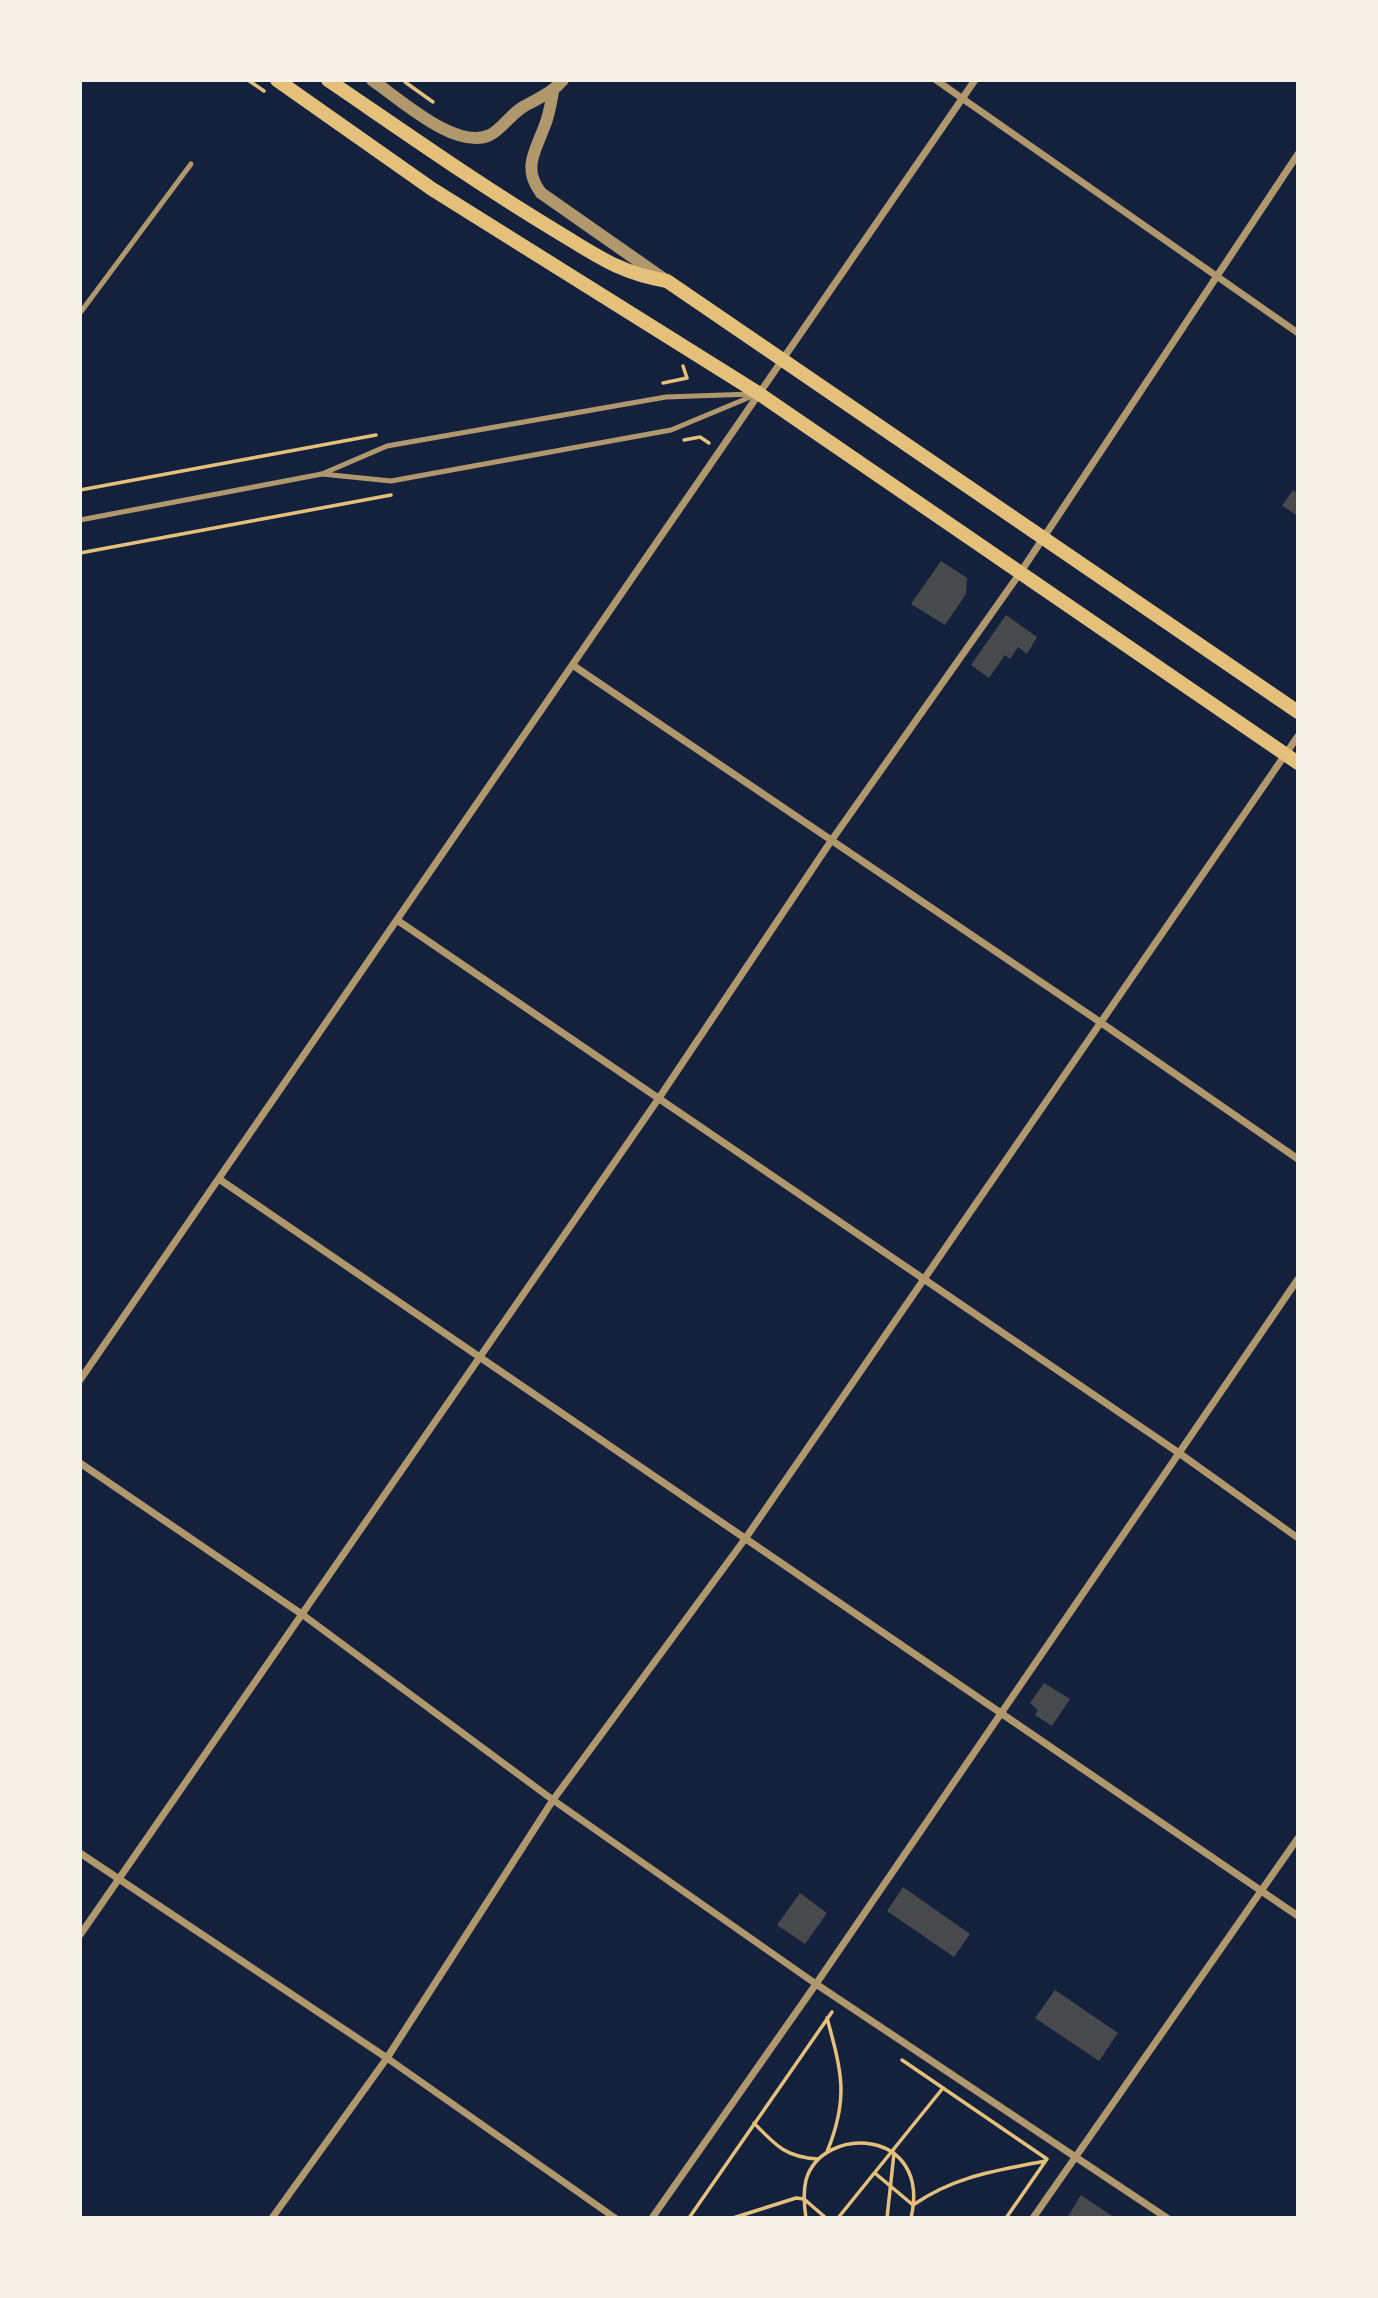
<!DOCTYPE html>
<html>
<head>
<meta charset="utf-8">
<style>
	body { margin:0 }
	#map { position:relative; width:1378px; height:2298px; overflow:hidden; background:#14213d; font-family:"Roboto Condensed",sans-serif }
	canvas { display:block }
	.frame { position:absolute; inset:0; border:82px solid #f6f1e7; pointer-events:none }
</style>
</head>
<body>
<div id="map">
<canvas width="1378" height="2298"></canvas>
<div class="frame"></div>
</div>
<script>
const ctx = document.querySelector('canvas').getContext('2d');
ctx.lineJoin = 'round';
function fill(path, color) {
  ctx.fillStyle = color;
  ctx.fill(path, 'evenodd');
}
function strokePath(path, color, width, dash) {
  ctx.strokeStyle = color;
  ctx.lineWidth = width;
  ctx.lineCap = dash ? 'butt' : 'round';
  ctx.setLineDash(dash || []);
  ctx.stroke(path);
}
fill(new Path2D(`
	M1293 490 1298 494V516L1282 506Z
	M941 561 967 578 966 594 945 625 911 604Z
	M1006 615 1037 637 1027 654 1018 647 1010 659 1005 655 989 678 971 665Z
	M1044 1683 1070 1699 1052 1726 1035 1715 1038 1710 1030 1703Z
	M903 1887 970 1934 954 1957 887 1911Z
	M800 1893 827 1913 805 1944 777 1925Z
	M1055 1990 1118 2033 1099 2061 1035 2018Z
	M1081 2195 1115 2218H1067Z`), '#48494c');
strokePath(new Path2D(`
	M248 80 264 91
	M405 82 433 102
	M663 383 687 378 683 366
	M684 440 700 437 709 443
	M80 490 376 435
	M80 553 391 495
	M827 2018C842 2073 849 2098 827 2152
	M902 2060 1047 2159 1006 2218
	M754 2123C776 2146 786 2157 818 2159
	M876 2174 913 2205C955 2176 995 2171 1045 2161
	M689 2218 832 2012
	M733 2218 796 2198 804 2199 826 2218
	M806 2218C804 2205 803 2192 806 2180 822 2124 932 2128 911 2218
	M838 2218 943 2088
	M887 2218 894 2153`), '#e5c07b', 3.5);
strokePath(new Path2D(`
	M80 313 191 164
	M322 474 391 481 671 430 755 395
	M80 520 322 474 387 446 666 397 752 394`), '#b1986c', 5);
strokePath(new Path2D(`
	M936 80 1298 333
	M574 666 1100 1022 1298 1159
	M397 920 1179 1453 1298 1538
	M219 1179 1298 1916
	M80 1380 975 80
	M80 1463 303 1615 553 1800 816 1984 1167 2218
	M80 1853 387 2058 615 2218
	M80 1935 659 1098 831 841 1020 573 1298 154
	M272 2218 387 2058 553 1800 745 1539 1298 736
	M652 2218 816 1984 1298 1279
	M1033 2218 1298 1838`), '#b1986c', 7);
strokePath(new Path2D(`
	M372 80C400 99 456 151 490 135 502 129 511 114 523 107 538 98 551 94 563 80
	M553 92C551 103 549 115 545 125 535 152 522 168 541 193L664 279`), '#b1986c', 12);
strokePath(new Path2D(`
	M277 80 432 189 758 393 1298 763
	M328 80C403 131 478 184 556 231 596 255 619 273 667 281L1298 712`), '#e5c07b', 14);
</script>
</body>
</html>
